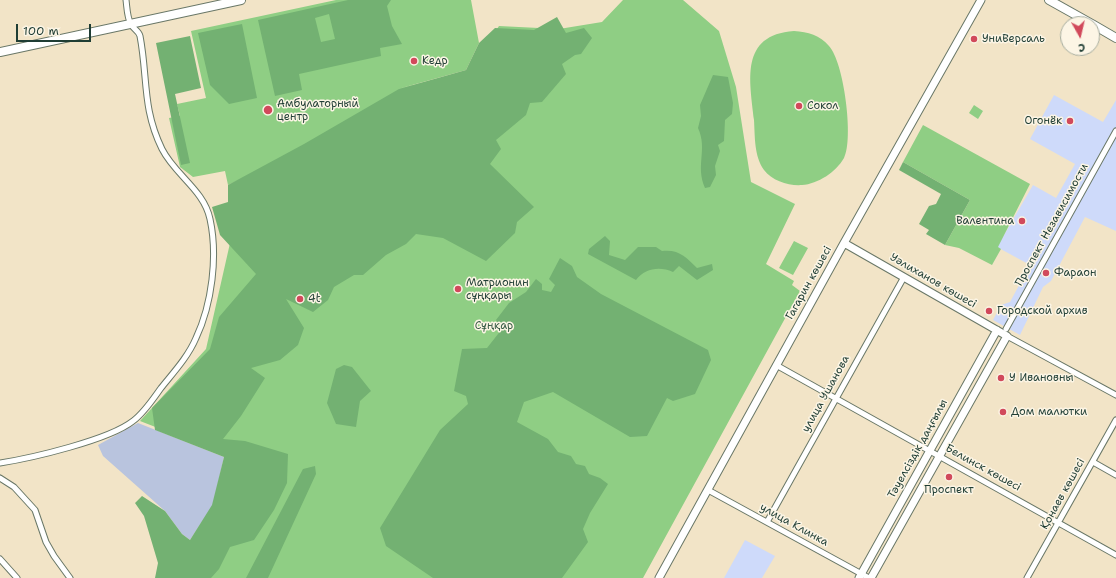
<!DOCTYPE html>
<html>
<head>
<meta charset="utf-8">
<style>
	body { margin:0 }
	#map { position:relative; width:1116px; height:578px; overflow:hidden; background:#f2e4c7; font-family:"Shantell Sans",sans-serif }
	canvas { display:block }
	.north { position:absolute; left:1060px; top:16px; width:40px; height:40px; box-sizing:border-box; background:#fcf5e5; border:1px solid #a4ab9e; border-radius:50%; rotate:172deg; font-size:11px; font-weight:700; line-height:16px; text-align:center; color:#1f3d34 }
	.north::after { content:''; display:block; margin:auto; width:14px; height:18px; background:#d1495b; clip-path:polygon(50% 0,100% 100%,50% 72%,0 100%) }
	.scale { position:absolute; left:16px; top:24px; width:75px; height:18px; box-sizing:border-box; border:2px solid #1f3d34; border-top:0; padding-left:5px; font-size:12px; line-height:14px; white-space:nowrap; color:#1f3d34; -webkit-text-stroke:3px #fcf5e5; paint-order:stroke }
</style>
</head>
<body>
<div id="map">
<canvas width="1116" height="578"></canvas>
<div class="north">С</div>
<div class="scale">100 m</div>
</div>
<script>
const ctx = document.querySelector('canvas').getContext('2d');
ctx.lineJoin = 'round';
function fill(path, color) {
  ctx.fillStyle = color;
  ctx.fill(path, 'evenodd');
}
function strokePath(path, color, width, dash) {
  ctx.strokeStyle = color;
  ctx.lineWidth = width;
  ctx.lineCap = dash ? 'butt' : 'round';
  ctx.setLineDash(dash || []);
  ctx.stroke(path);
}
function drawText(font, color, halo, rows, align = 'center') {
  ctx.font = font + ' "Shantell Sans",sans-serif';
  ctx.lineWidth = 3;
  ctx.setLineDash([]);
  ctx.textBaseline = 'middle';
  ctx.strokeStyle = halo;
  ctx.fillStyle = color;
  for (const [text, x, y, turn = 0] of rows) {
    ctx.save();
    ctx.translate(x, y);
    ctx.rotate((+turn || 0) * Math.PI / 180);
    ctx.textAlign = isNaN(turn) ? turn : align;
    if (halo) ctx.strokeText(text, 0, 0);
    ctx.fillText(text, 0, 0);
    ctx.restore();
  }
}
fill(new Path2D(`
	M1054 95 1103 122 1116 100V231L1085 217 1051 281 1043 287 1020 335 993 320 1001 305 1010 302 1030 265 997 247 1033 185 1056 198 1075 164 1030 139Z
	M745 540 775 556 762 578H724Z`), '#cedafa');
fill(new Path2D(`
	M138 423 224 457 213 505 190 540 182 534 165 511 103 456 98 445Z`), '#b9c4de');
fill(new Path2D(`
	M336 0H471L479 43 466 70 398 89 468 71 499 26 559 29 602 22 623 0H683L719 31 736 87 751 182 795 204 766 264 794 281 792 285 800 291 643 578H167L217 506 230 456 140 421 206 349 245 177 228 185 225 171 193 177 180 167 169 118 180 116 177 104 206 98 191 31Z
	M794 31C808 32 820 35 829 46 844 62 854 139 844 158 836 172 818 184 802 185 789 186 772 181 764 170 754 156 755 136 754 120 750 81 739 35 794 31Z
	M974 105 983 111 978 119 969 113Z
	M923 125 1030 184 998 247 1001 249 992 265 959 248 945 245 970 200 903 162Z
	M794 241 808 248 793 275 779 268Z`), '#8fce84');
fill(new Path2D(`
	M348 0H391L387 6 392 26 402 44 380 48 381 56 299 74 302 90 275 96 258 20ZM329 14 335 39 321 42 315 18Z
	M557 17 566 33 584 28 592 38 581 54 575 55 562 64 566 74 542 102 530 103 526 115 496 140 501 149 490 164 534 207 517 222 515 233 486 261 443 238 416 234 406 244 386 255 363 275H354L334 287 328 300 313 312 286 299 304 328 298 345 280 360 251 368 265 378 241 416 223 439 245 441 288 454 287 483 274 510 254 540 230 547 219 569 211 578H155L158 563 144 516 135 503 142 496 165 511 182 534 190 540 212 505 224 457 155 430 152 408 210 349 219 317 256 274 220 235 212 207 228 202V185L304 144 399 89 466 70 479 43 495 28 534 30Z
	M242 24 257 98 229 104 210 85 198 33Z
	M190 36 201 88 175 94 190 163 181 165 156 43Z
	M713 75 728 77 733 103 732 114 725 120 724 141 718 145 720 151 715 166 716 175 710 187 705 188C695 165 708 150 698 128L701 116 700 105Z
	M903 162 970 200 945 245 926 234 929 230 919 224 929 206 936 204 941 194 899 170Z
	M605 236 610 241 609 255 625 260 638 247H656L662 251C679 249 686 257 697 268L712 264 713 270 697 280 679 266 673 272C660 266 645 268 636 280L588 254 589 249Z
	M560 258 572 266 577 277 601 294 708 350 711 360 695 394 673 401 667 398 647 436 630 437 553 392 524 402 517 422 548 439 558 452 571 456 576 464 585 466 589 474 600 478 608 484 590 513 583 529 588 542 562 578H433L386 546 380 528 440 430 468 404 466 396 454 391 462 349 487 348 502 329 496 320 509 303 526 292 536 279 542 284V290L551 292 555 285 549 279Z
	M344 365 352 367 371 391 360 401 356 427 336 424 327 403 336 369Z
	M315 466 316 474 268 578H246L303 469Z`), '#73b172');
const street = new Path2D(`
	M1006 329 1116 131
	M1007 336 1116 395
	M776 365 1116 555
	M1093 462 1116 475
	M0 463C32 458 109 440 133 421 144 413 153 399 161 388 173 373 188 357 196 338 212 304 218 256 210 219 204 190 175 175 162 149 142 108 148 78 140 36 139 31 133 29 131 24 127 18 127 7 126 0
	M0 478 14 487 35 510 46 542 54 556 70 578
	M708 490 869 578
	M767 522 904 277
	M0 559 17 578
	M1027 578 1116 420`);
const secondary = new Path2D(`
	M844 243 1007 336 871 578
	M659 578 844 243 981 0
	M859 578 997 330`);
const primary = new Path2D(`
	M1049 0 1092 24
	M1092 24 1116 38
	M0 52 241 0`);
strokePath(street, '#697767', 7);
strokePath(secondary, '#697767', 9);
strokePath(primary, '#697767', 10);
strokePath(street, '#fff', 5);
strokePath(secondary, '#fff', 7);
strokePath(primary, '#fff', 8);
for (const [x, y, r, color] of [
	[974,39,4,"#d1495b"],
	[414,61,4,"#d1495b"],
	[799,106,4,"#d1495b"],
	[268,110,5,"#d1495b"],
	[1070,121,4,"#d1495b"],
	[1022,221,4,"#d1495b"],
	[1046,273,4,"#d1495b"],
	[458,289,4,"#d1495b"],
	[300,299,4,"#d1495b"],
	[989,311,4,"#d1495b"],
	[1001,378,4,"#d1495b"],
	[1003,412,4,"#d1495b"],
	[949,477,4,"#d1495b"]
]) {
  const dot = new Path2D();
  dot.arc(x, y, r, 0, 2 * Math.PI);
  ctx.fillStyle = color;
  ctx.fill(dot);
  strokePath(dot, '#fcf5e5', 1.5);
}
drawText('11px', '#1f3d34', '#fcf5e5', [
	["УниВерсаль",982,39],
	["Кедр",422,61],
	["Амбулаторный",277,104],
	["центр",277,117],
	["Сокол",807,106],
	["Огонёк",1062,121,"right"],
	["Валентина",1014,221,"right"],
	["Фараон",1054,273],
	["Матрионин",466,283],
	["сұңқары",466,296],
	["4t",308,299],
	["Городской архив",997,311],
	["У Ивановны",1009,378],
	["Дом малютки",1011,412],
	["Проспект",949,490,"center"]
], 'left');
drawText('11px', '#1f3d34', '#fcf5e5', [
	["Проспект Независимости",1052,225,-61],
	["Уәлиханов көшесі",933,281,30],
	["Гагарин көшесі",809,283,-61],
	["улица Ушанова",826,394,-61],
	["Тәуелсіздік даңғылы",918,449,-61],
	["Белинск көшесі",983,468,29],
	["Қонаев көшесі",1063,494,-61],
	["улица Клинка",794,525,29]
]);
drawText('11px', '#355a44', '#fcf5e5', [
	["Сұңқар",494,326]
]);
</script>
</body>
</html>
